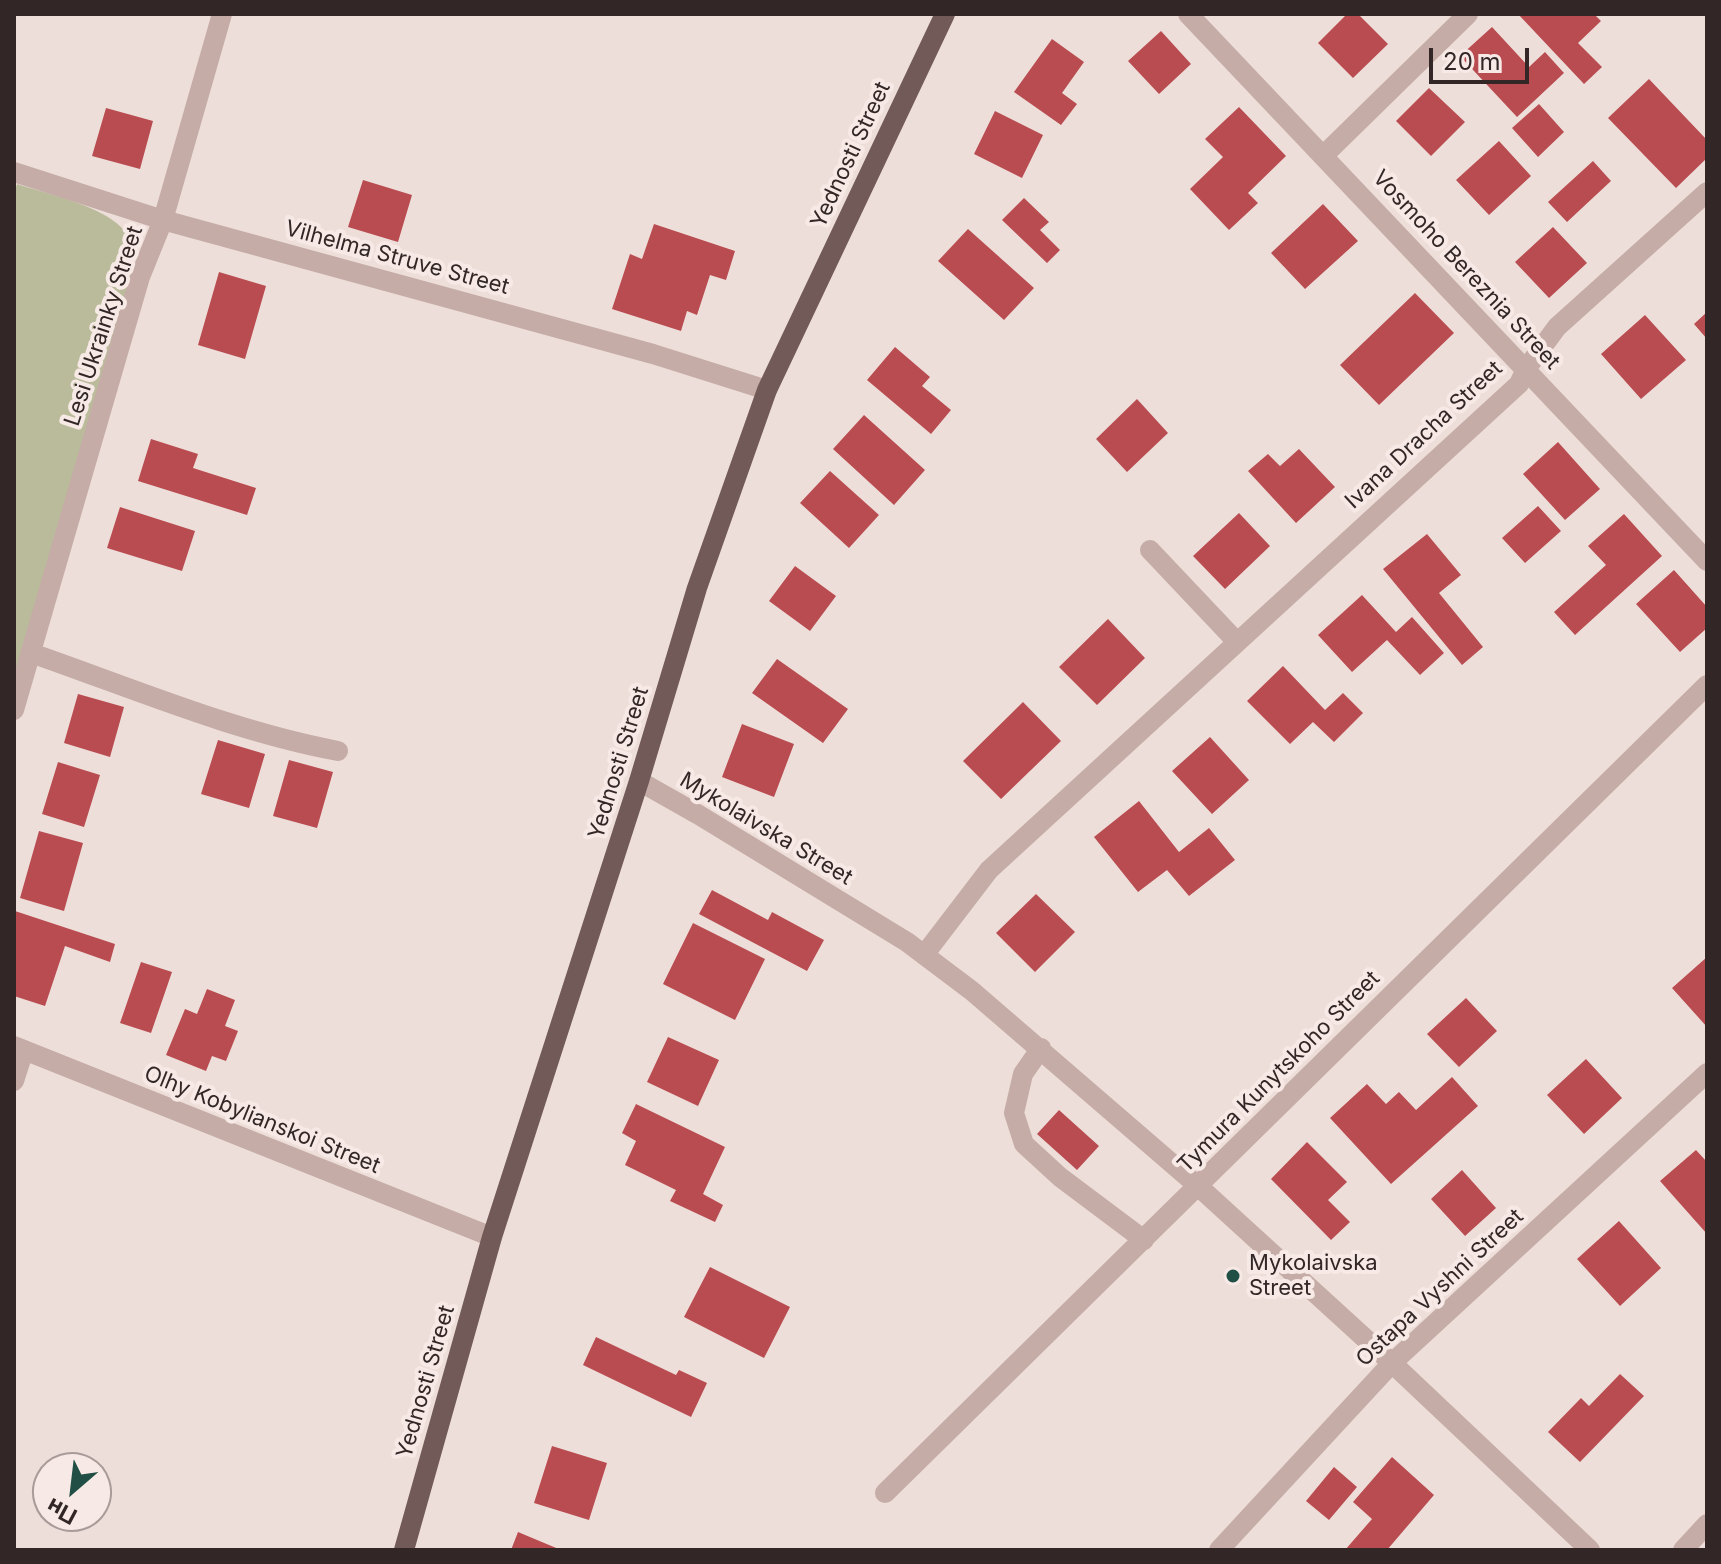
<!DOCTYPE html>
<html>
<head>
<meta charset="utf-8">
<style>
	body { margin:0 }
	#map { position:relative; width:1721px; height:1564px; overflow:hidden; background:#eeded9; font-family:Inter,sans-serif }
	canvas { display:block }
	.frame { position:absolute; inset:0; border:16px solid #322726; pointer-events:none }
	.north { position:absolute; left:32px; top:1452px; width:80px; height:80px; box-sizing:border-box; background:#f7e9e5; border:2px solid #a89b99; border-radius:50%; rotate:208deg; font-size:22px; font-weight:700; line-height:32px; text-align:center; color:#322726 }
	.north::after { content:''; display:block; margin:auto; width:28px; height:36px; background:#214f45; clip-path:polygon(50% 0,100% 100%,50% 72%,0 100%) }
	.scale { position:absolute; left:1429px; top:48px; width:100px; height:36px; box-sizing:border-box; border:4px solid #322726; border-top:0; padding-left:10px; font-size:24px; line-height:28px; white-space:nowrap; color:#322726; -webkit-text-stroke:6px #f7e9e5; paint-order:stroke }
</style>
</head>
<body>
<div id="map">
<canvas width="1721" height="1564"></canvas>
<div class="frame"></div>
<div class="north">Пн</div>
<div class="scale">20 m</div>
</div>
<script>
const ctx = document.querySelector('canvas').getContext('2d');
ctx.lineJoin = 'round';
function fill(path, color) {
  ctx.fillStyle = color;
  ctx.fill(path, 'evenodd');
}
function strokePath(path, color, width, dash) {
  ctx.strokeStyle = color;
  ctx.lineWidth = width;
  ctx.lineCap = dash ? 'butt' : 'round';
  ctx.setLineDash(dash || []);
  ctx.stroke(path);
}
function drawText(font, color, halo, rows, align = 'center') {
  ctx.font = font + ' Inter,sans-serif';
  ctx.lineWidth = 8;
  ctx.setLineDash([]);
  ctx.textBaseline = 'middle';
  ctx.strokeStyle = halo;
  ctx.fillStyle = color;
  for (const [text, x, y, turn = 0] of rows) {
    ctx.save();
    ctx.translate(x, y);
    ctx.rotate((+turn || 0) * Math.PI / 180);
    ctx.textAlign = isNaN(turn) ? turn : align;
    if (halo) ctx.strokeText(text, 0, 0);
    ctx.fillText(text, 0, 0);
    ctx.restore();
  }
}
fill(new Path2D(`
	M17 184C47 194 116 208 130 239 135 251 133 264 132 277L14 683V194Z`), '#babb9b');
fill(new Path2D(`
	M1347 14H1358L1388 44 1353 78 1318 43Z
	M1518 14H1594L1601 21 1578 43 1602 67 1584 84Z
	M1492 27 1529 67 1545 52 1564 73 1517 117 1460 56Z
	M1161 31 1191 64 1159 94 1128 61Z
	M1052 39 1084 62 1062 93 1077 104 1061 125 1014 92Z
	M1649 79 1707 140V158L1676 188 1608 118Z
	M1429 88 1465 122 1431 156 1396 121Z
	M1539 104 1564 132 1538 157 1512 128Z
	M1239 107 1286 156 1248 193 1258 203 1229 230 1190 189 1223 157 1205 139Z
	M106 108 153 121 140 169 92 156Z
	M995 111 1043 135 1022 178 974 154Z
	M1499 141 1531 176 1489 215 1456 180Z
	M1593 161 1611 181 1567 222 1548 202Z
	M363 180 412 195 398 242 348 227Z
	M1024 198 1049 222 1040 230 1060 250 1047 263 1002 220Z
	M1323 204 1358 241 1305 289 1271 253Z
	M654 224 735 251 726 280 710 275 697 315 687 311 681 331 612 309 630 254 642 259Z
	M1553 227 1587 263 1549 298 1515 262Z
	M968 229 1034 288 1004 320 938 261Z
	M219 272 266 286 245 359 198 345Z
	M1415 293 1454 333 1379 405 1340 365Z
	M1707 312V339L1694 324Z
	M1645 315 1686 360 1641 399 1601 354Z
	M895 347 930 377 922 386 951 410 931 434 867 380Z
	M1137 399 1168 433 1127 472 1096 439Z
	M864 415 925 470 894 505 833 449Z
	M151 439 198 454 193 468 256 488 247 515 138 481Z
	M1558 442 1600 489 1565 520 1523 474Z
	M1299 449 1335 487 1296 523 1248 471 1268 454 1280 466Z
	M830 471 879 515 849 548 800 503Z
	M1538 506 1561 531 1525 563 1502 538Z
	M120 507 195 531 182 571 107 548Z
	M1239 513 1270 546 1225 589 1193 556Z
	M1624 514 1662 556 1575 635 1554 612 1606 565 1588 546Z
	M1427 534 1461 575 1439 593 1483 647 1462 665 1383 569Z
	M795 566 836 596 810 631 769 601Z
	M1674 570 1707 607V628L1680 652 1636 604Z
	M1362 595 1396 632 1412 617 1444 653 1420 675 1387 640 1352 672 1318 635Z
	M1108 619 1145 658 1097 705 1059 667Z
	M777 659 848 709 823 743 752 693Z
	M1283 666 1325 710 1343 693 1363 713 1334 742 1313 722 1290 744 1247 701Z
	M78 694 124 707 110 757 64 743Z
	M1023 702 1061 741 1001 799 963 761Z
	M742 724 794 744 774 797 722 777Z
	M1210 737 1249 780 1212 814 1172 771Z
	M218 740 265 754 249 808 201 794Z
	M289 760 333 772 317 828 273 816Z
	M58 762 100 775 84 827 42 814Z
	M1139 801 1179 852 1209 828 1235 860 1189 896 1167 870 1138 892 1094 837Z
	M39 831 83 843 64 911 20 898Z
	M712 890 768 920 772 912 824 940 807 971 699 914Z
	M1036 894 1075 932 1035 972 996 933Z
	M15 911 115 944 110 962 65 946 45 1006 14 996Z
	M693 923 765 959 735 1020 663 984Z
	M1707 957V1027L1672 988Z
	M141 962 172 972 151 1033 120 1023Z
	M207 989 235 1000 225 1026 238 1031 226 1061 212 1056 206 1071 166 1055 185 1009 197 1014Z
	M1466 998 1497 1031 1459 1067 1427 1034Z
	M668 1037 719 1060 698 1106 647 1082Z
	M1586 1059 1622 1098 1584 1134 1547 1095Z
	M1452 1077 1478 1106 1391 1184 1330 1118 1367 1084 1386 1104 1399 1092 1416 1110Z
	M636 1104 725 1147 703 1194 723 1205 715 1222 670 1201 676 1190 625 1165 636 1141 622 1133Z
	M1059 1110 1099 1146 1077 1170 1037 1134Z
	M1307 1142 1347 1182 1328 1200 1350 1222 1331 1240 1271 1179Z
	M1696 1150 1707 1162V1234L1660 1181Z
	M1462 1170 1496 1208 1465 1236 1431 1199Z
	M1619 1221 1661 1268 1620 1306 1577 1259Z
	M710 1267 790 1307 764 1358 684 1317Z
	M596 1337 676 1375 679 1370 707 1383 691 1417 583 1365Z
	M1620 1374 1644 1396 1580 1462 1548 1432 1581 1398 1589 1406Z
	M552 1446 607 1463 589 1520 534 1503Z
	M1392 1457 1434 1495 1387 1550H1345L1372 1519 1353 1502Z
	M1334 1467 1357 1487 1329 1520 1306 1501Z
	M518 1532 561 1550H511Z`), '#b94c51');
strokePath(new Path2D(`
	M1188 14 1707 561
	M1324 155 1468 14
	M14 172 163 220 653 354 767 390
	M1150 550 1237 642
	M31 653C132 688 232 731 338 751
	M14 710 140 277 163 220 222 14
	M639 781 699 815 907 942 972 991 1198 1186 1392 1363 1590 1550
	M924 955 989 870 1519 384 1526 369 1557 327 1707 192
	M14 1046 492 1237
	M1041 1048 1023 1074 1014 1113 1024 1144 1060 1177 1144 1240
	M14 1081 24 1050
	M885 1493 1707 685
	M1219 1550 1392 1363 1707 1073
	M1683 1550 1707 1524`), '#c5aca7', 20);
strokePath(new Path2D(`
	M404 1550 492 1237 639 781 697 588 767 390 945 14`), '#725a59', 20);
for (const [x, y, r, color] of [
	[1233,1276,8,"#214f45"]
]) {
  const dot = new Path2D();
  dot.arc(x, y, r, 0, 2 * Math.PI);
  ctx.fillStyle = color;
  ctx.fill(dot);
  strokePath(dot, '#f7e9e5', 3);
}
drawText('22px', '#322726', '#f7e9e5', [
	["Yednosti Street",851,155,-65],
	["Vilhelma Struve Street",397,258,15],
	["Vosmoho Bereznia Street",1466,270,47],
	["Lesi Ukrainky Street",104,326,-72],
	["Ivana Dracha Street",1424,435,-43],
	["Yednosti Street",619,763,-73],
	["Mykolaivska Street",766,829,31],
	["Tymura Kunytskoho Street",1279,1072,-45],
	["Olhy Kobylianskoi Street",262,1120,22],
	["Ostapa Vyshni Street",1440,1288,-43],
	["Yednosti Street",426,1382,-74]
]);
drawText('22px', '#322726', '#f7e9e5', [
	["Mykolaivska",1249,1263],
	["Street",1249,1288]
], 'left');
</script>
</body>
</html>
